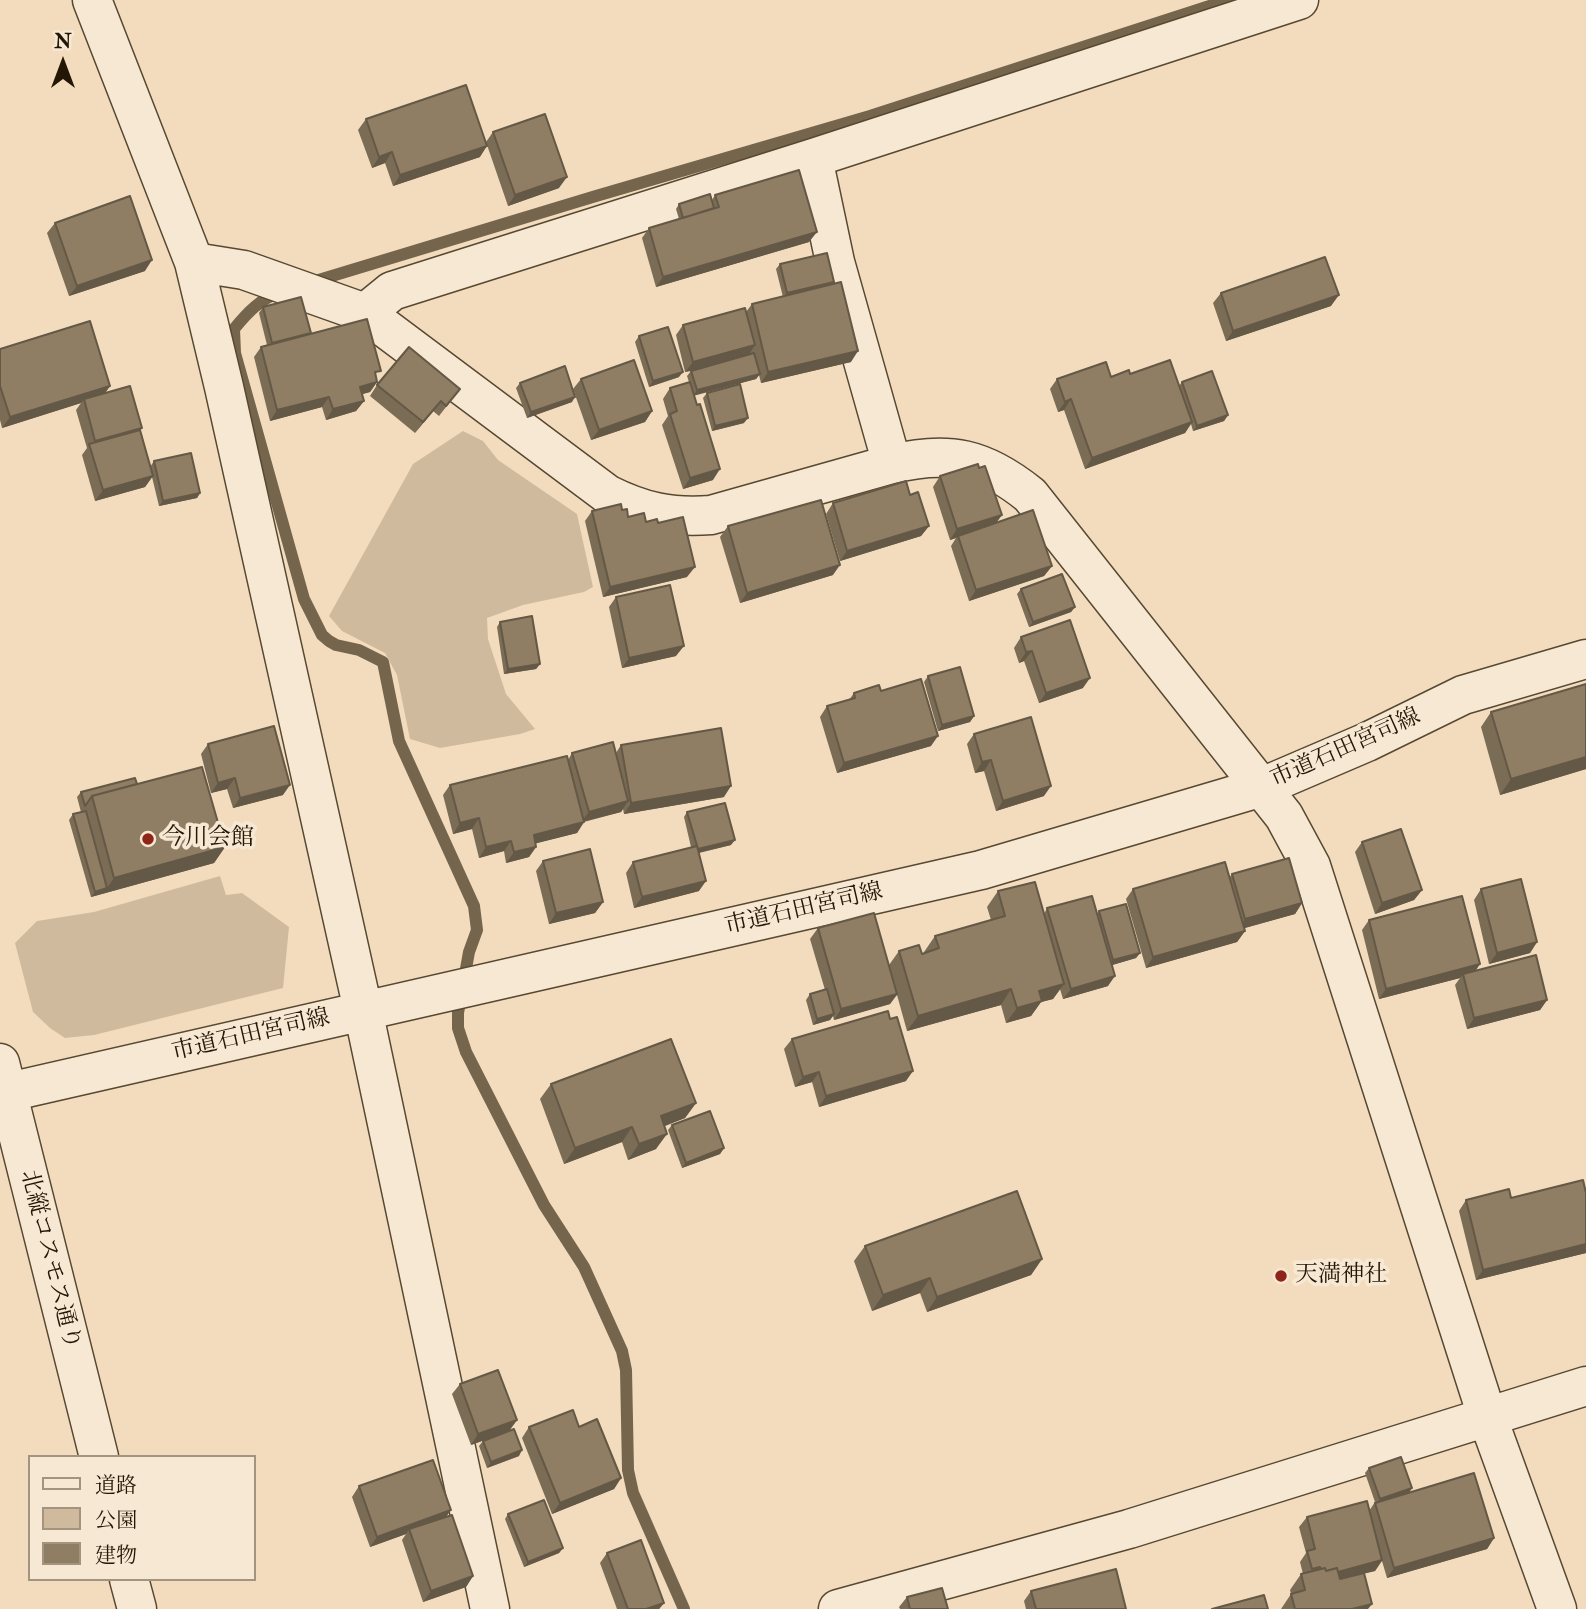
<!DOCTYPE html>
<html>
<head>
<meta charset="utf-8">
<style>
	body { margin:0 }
	#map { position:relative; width:1586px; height:1609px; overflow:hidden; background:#f3dcbd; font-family:"IM FELL Double Pica","Noto Serif JP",serif }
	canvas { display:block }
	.legend { position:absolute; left:28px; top:1455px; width:228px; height:126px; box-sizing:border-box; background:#f7e8d4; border:2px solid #a29481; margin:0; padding:9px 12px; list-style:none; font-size:21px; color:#231604 }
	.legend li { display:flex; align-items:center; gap:14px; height:35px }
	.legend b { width:35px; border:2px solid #a29481 }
	.north { position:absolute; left:28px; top:28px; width:70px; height:70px; -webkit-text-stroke:5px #f7e8d4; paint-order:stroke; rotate:0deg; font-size:19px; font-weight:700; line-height:28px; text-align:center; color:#231604 }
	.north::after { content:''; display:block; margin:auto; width:24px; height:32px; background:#231604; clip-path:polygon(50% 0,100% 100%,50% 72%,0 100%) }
</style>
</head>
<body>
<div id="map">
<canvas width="1586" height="1609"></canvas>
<ul class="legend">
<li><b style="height:9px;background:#f7e8d4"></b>道路</li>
<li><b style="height:19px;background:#d0ba9e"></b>公園</li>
<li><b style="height:19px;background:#8f7d64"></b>建物</li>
</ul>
<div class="north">N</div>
</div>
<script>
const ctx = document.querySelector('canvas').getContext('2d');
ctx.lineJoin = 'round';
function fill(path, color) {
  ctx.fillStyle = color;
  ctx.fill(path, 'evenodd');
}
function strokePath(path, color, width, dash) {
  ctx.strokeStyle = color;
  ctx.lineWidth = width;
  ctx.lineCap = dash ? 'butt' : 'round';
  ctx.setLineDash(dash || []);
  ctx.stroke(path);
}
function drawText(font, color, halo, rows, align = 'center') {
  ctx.font = font + ' "IM FELL Double Pica","Noto Serif JP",serif';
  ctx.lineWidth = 7;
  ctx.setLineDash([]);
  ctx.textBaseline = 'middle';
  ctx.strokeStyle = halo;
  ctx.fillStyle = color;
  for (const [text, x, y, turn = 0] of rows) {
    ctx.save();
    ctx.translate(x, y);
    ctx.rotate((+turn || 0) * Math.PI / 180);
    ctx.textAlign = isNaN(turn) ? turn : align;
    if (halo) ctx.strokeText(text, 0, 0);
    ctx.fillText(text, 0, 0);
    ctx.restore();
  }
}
fill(new Path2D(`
	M463 431 483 441 498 460 577 514 593 587 584 592 523 605 487 618 488 639 506 694 535 729 520 734 440 748 410 739 397 675 385 653 342 631 329 616 413 464Z
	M220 876 226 895 242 893 289 927 283 988 94 1035 65 1038 50 1028 33 1012 15 943 37 921 94 912Z`), '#d0ba9e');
strokePath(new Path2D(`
	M312 282 596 196 870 116 1228 0
	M281 292C261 298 247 313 234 329L235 353 304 599 322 635 329 641 336 645 359 650 383 662 399 741 474 906 477 930 469 952 458 1013V1028L466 1052 544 1205 584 1267 622 1351 626 1370 628 1470 633 1493 684 1609`), '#75654d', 12);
const minor = new Path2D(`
	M92 0 194 262 224 387 363 1010 490 1609
	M813 158 835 262 892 464
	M194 262 244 270 365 313 607 494C643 512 671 518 711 515L892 464C949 450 984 458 1030 495L1284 816 1311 866 1487 1416 1557 1609
	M365 313 392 291 813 158 1299 0
	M0 1063 99 1457
	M0 1094 981 870 1262 787 1367 742 1463 695 1586 659
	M129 1579 137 1609
	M838 1609 1129 1529 1586 1386`);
strokePath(minor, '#574832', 41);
strokePath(minor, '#f7e8d4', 38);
fill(new Path2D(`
	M366 119 480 157 393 186 385 163 372 168 358 130Z
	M493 132 559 188 508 206 486 142Z
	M715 195 809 242 656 287 642 238 649 228 679 219 676 209 679 204 712 200Z
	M55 223 145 271 69 296 47 233Z
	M780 264 834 282 832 285 851 362 761 383 759 375 756 379 694 395 713 480 683 489 662 425 668 416 663 399 670 388 689 382 687 376 691 371 685 372 676 335 683 325 746 312 752 304 783 297 776 269Z
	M1221 293 1331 306 1226 341 1213 303Z
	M263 307 311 333 376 378 377 382 370 392 362 394 364 401 356 411 326 420 322 407 270 421 254 357 261 347 267 345 259 313Z
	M639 336 679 377 649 387 635 342Z
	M0 349 110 386 105 393 140 430 150 467 154 461 200 493 197 498 159 506 152 477 145 487 95 501 82 455 87 448 76 410 81 403 2 428 0 420Z
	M1130 374 1179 386 1182 382 1228 415 1224 421 1193 431 1191 424 1185 433 1085 469 1064 410 1058 412 1050 389 1057 379 1111 377Z
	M581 379 652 411 645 422 591 440 573 389Z
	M520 383 572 402 527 418 516 388Z
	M377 385 460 389 439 416 433 411 415 433 370 396Z
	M707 393 744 423 712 431 703 398Z
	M940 476 996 523 1052 566 1044 576 969 601 951 546 956 538 950 540 933 487Z
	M910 495 929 526 921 536 840 561 826 514 833 503Z
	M622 510 628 517 646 522 658 523 687 577 603 597 585 521 592 511Z
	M728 526 833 575 740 603 720 537Z
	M1021 589 1075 607 1071 612 1029 627 1017 594Z
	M616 597 676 656 622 668 609 607Z
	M500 622 540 664 536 669 504 674 497 627Z
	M1021 637 1083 688 1039 703 1024 661 1019 663 1014 648Z
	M928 676 974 716 970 722 938 731 924 682Z
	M1586 684V769L1500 795 1481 727 1491 712Z
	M881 691 931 746 837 773 820 717 827 706 849 700 854 693Z
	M974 734 1044 796 996 811 984 771 975 773 967 744Z
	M208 744 283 795 233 808 227 789 211 793 201 754Z
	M621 745 724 797 624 814 623 809 621 812 584 822 577 833 536 843V847L529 857 506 863 504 851 479 858 472 829 453 834 443 795 450 785 568 760 572 753H616Z
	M137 784 225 847 214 863 91 897 69 820 73 814 81 812 77 797 81 792Z
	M687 812 731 845 699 853V891L634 908 626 873 633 862 691 847 684 817Z
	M1362 842 1422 890 1414 900 1375 914 1355 852Z
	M543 861 603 902 595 913 549 924 536 871Z
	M1232 874 1302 903 1295 914 1244 928 1245 931 1237 942 1146 968 1126 899 1133 889 1229 878Z
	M1481 889 1537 942 1530 953 1489 964 1474 900Z
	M998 891 1044 914 1047 908 1097 914 1099 911 1140 953 1136 958 1112 965 1108 986 1063 999 1060 989 1053 999 1041 1002 1031 1016 1006 1023 1001 1005 907 1031 897 995 890 1004 834 1020 833 1016 830 1020 813 1025 806 1000 810 994 825 990 810 939 818 928 889 965 899 951 922 954 925 953 924 952 935 936 991 920 987 907Z
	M1369 920 1475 971 1547 1000 1540 1010 1467 1029 1455 985 1460 978 1379 999 1362 930Z
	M890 1019 906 1081 819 1107 812 1082 795 1087 784 1049 792 1039Z
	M551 1084 696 1103 685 1118 664 1126 656 1149 628 1160 622 1142 564 1164 540 1099Z
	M672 1125 724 1148 720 1154 682 1168 668 1130Z
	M1586 1193V1253L1476 1280 1459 1211 1466 1200Z
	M865 1246 1042 1259 1031 1275 927 1312 920 1293 872 1311 854 1261Z
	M460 1384 517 1420 509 1431 471 1445 452 1394Z
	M529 1427H579L621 1478 614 1489 552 1514 522 1438Z
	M483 1441 519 1456 487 1468 479 1446Z
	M1369 1468 1412 1488 1409 1492 1494 1538 1487 1549 1387 1578 1382 1561 1375 1571 1364 1573 1368 1609H1281L1291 1594 1290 1590 1301 1574H1303L1300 1562 1306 1553 1299 1527 1307 1517 1369 1511 1375 1502 1365 1473Z
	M359 1486 446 1517 473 1576 466 1587 423 1602 402 1540 406 1534 370 1547 352 1497Z
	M508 1514 563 1548 559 1553 524 1567 505 1519Z
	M607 1553 664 1603 659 1609H617L600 1563Z
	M1031 1591 1126 1609H1026L1024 1601Z
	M907 1597 948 1609H900L899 1607Z`), '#7b6c56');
fill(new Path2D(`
	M487 146 480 157 393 186 400 175Z
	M392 152 385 163 372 168 379 157Z
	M567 177 559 188 508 206 515 195Z
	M817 232 809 242 656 287 663 277Z
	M152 260 145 271 69 296 77 286Z
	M834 282 830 287 783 298 787 293Z
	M1339 295 1331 306 1226 341 1233 331Z
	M755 345 748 356 685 372 693 362Z
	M858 351 851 362 761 383 768 372Z
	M683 372 679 377 649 387 653 381Z
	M760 374 756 379 693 396 697 390Z
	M377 382 370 392 352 397 360 387Z
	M110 386 103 396 84 399 81 403 2 428 10 417Z
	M329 397 322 407 270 421 277 410Z
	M575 397 572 402 527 418 531 412Z
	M1071 399 1064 410 1058 412 1065 402Z
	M364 401 356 411 326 420 333 409Z
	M441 401 433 411 415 433 423 422Z
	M652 411 645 422 591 440 599 430Z
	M1228 415 1224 421 1193 431 1197 426Z
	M748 418 744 423 712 431 715 426Z
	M1192 422 1185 433 1085 469 1092 458Z
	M142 428 134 438 90 448 95 441Z
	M720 469 713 480 683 489 690 478Z
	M153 476 145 487 95 501 103 490Z
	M200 493 197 498 159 506 163 501Z
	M1002 515 994 526 958 536 956 538 950 540 957 529Z
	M929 526 921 536 840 561 847 551Z
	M840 565 833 575 740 603 747 593Z
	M1052 566 1044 576 969 601 976 590Z
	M695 567 687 577 603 597 610 587Z
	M1075 607 1071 612 1029 627 1033 622Z
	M684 646 676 656 622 668 629 658Z
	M1032 651 1024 661 1019 663 1026 652Z
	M540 664 536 669 504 674 508 669Z
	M1090 678 1083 688 1039 703 1046 693Z
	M974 716 970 722 938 731 942 725Z
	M938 736 931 746 837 773 844 763Z
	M1586 757V769L1500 795 1511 779Z
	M991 760 984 771 975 773 982 762Z
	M235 778 227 789 211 793 218 783Z
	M290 785 283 795 233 808 240 798Z
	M731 786 724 797 624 814 631 803Z
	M1051 786 1044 796 996 811 1003 801Z
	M628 801 621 812 581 822 589 812Z
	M479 818 472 829 453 834 460 823Z
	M584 822 577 833 526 846 534 835Z
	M735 840 731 845 693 854 697 849Z
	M511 841 504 851 479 858 486 847Z
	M225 847 214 863 91 897 95 892 107 888 114 878Z
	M536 847 529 857 506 863 514 852Z
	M706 881 699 891 634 908 642 897Z
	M1422 890 1414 900 1375 914 1382 903Z
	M603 902 595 913 549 924 556 913Z
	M1302 903 1295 914 1238 930 1245 919Z
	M1245 931 1237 942 1146 968 1153 957Z
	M1537 942 1530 953 1489 964 1497 953Z
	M1140 953 1136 958 1109 966 1113 960Z
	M1480 964 1473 975 1463 974 1460 978 1379 999 1386 989Z
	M1115 976 1108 986 1063 999 1071 989Z
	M1064 984 1053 999 1041 1002 1031 1016 1006 1023 1017 1008 1039 991Z
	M1011 989 1001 1005 907 1031 918 1016Z
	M897 994 890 1004 834 1020 841 1009Z
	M1547 1000 1540 1010 1467 1029 1474 1018Z
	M834 1014 830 1020 813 1025 817 1019Z
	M913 1071 906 1081 819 1107 826 1096Z
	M819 1072 812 1082 795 1087 803 1077Z
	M696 1103 685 1118 650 1132 661 1116Z
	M632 1127 622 1142 564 1164 575 1148Z
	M667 1134 656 1149 628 1160 639 1144Z
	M724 1148 720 1154 682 1168 686 1163Z
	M1586 1244V1253L1476 1280 1483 1270Z
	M1042 1259 1031 1275 927 1312 937 1297Z
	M930 1278 920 1293 872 1311 883 1295Z
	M517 1420 509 1431 471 1445 478 1434Z
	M522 1450 519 1456 487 1468 491 1462Z
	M621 1478 614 1489 552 1514 560 1503Z
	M1412 1488 1409 1493 1376 1504 1380 1499Z
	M451 1510 444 1520 409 1529 406 1534 370 1547 377 1537Z
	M1494 1538 1487 1549 1387 1578 1394 1568Z
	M563 1548 559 1553 524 1567 528 1562Z
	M1382 1560 1375 1571 1315 1586 1322 1576Z
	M473 1576 466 1587 423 1602 431 1591Z
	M664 1603 659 1609H646Z
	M1372 1604 1368 1609H1352Z`), '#645846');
const building = new Path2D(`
	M466 85 487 146 400 175 392 152 379 157 366 119Z
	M545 114 567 177 515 195 493 132Z
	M799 170 817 232 663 277 649 228 719 207 715 195Z
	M710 194 714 208 683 218 679 204Z
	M130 196 152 260 77 286 55 223Z
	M827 253 834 282 787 293 780 264Z
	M1325 257 1339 295 1233 331 1221 293Z
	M841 282 858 351 768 372 752 304Z
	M301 297 311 333 272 343 263 307Z
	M745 308 755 345 693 362 683 325Z
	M367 319 381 371 375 372 377 382 360 387 364 401 333 409 329 397 277 410 261 347Z
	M90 321 110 386 10 417 0 386V349Z
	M668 327 683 372 653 381 639 336Z
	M409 347 460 389 446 406 441 401 423 422 377 385Z
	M754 353 760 374 697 390 691 371Z
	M634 360 652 411 599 430 581 379Z
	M1170 360 1192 422 1092 458 1071 399 1065 402 1057 379 1106 362 1111 377 1129 370 1130 374Z
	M565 366 575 397 531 412 520 383Z
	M1212 371 1228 415 1197 426 1182 382Z
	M690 382 697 405 700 404 720 469 690 478 670 414 677 411 670 388Z
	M740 384 748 418 715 426 707 393Z
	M130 386 142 428 95 441 84 399Z
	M140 430 153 476 103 490 89 444Z
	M191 453 200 493 163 501 154 461Z
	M978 464 979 468 985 466 1002 515 957 529 940 476Z
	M906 481 910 495 918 492 929 526 847 551 833 503Z
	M821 500 840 565 747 593 728 526Z
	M621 504 622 510 627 509 628 517 644 513 646 522 657 519 658 523 683 517 695 567 610 587 592 511Z
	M1033 510 1052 566 976 590 958 536Z
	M1062 574 1075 607 1033 622 1021 589Z
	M670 585 684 646 629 658 616 597Z
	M532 616 540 664 508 669 500 622Z
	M1070 620 1090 678 1046 693 1032 651 1026 652 1021 637Z
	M960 667 974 716 942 725 928 676Z
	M921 679 938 736 844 763 827 706 855 698 854 693 879 685 881 691Z
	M1586 684V757L1511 779 1491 712Z
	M1031 717 1051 786 1003 801 991 760 982 762 974 734Z
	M274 726 290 785 240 798 235 778 218 783 208 744Z
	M721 728 731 786 631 803 621 745Z
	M613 742 628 801 589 812 572 753Z
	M567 756 584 822 534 835 536 847 514 852 511 841 486 847 479 818 460 823 450 785Z
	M202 767 225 847 114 878 92 796Z
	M135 778 137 784 92 796 85 806 81 792Z
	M725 803 735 840 698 849 687 812Z
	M86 811 107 888 95 892 73 814Z
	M1401 829 1422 890 1382 903 1362 842Z
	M697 846 706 881 642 897 633 862Z
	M590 849 603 902 556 913 543 861Z
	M1289 858 1302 903 1245 919 1232 874Z
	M1225 862 1245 931 1153 957 1133 889Z
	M1521 879 1537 942 1497 953 1481 889Z
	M1035 882 1064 984 1039 991 1042 1001 1017 1008 1011 989 918 1016 899 951 919 945 922 954 939 948 935 936 1005 916 998 891Z
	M1092 896 1115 976 1071 989 1047 908Z
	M1462 896 1480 964 1386 989 1369 920Z
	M1126 904 1140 953 1113 960 1099 911Z
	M874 913 897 994 841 1009 818 928Z
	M1536 955 1547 1000 1474 1018 1463 974Z
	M827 989 834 1014 817 1019 810 994Z
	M888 1011 890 1019 897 1017 913 1071 826 1096 819 1072 803 1077 792 1039Z
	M671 1039 696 1103 661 1116 667 1134 639 1144 632 1127 575 1148 551 1084Z
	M710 1111 724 1148 686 1163 672 1125Z
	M1583 1180 1586 1193V1244L1483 1270 1466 1200 1509 1189 1511 1198Z
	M1017 1191 1042 1259 937 1297 930 1278 883 1295 865 1246Z
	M498 1370 517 1420 478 1434 460 1384Z
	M573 1410 579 1427 597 1419 621 1478 560 1503 529 1427Z
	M514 1429 522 1450 491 1462 483 1441Z
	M1401 1457 1412 1488 1380 1499 1369 1468Z
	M433 1460 451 1510 377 1537 359 1486Z
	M1474 1473 1494 1538 1394 1568 1375 1503Z
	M544 1500 563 1548 528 1562 508 1514Z
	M1367 1501 1382 1560 1338 1572 1337 1568 1326 1571 1325 1568 1321 1569 1320 1567 1312 1569 1307 1551 1315 1549 1307 1517Z
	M452 1515 473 1576 431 1591 409 1529Z
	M641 1540 664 1603 646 1609H628L607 1553Z
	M1325 1568 1326 1571 1337 1568 1340 1579 1364 1573 1372 1604 1352 1609H1295L1291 1594 1305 1590 1301 1574Z
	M1116 1569 1126 1609H1036L1031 1591Z
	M942 1588 948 1609H910L907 1597Z
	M1264 1595 1268 1609H1212Z`);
fill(building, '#8f7d64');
strokePath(building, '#645846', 2);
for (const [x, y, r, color] of [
	[148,839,7,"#8f2418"],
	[1281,1276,7,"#8f2418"]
]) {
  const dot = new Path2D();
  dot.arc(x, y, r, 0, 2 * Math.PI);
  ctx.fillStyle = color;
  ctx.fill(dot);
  strokePath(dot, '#f7e8d4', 2.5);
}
drawText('23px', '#231604', '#f7e8d4', [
	["市道石田宮司線",1346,749,-24],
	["市道石田宮司線",804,910,-13],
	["市道石田宮司線",251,1036,-13],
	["北縦コスモス通り",49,1260,76]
]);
drawText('23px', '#231604', '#f7e8d4', [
	["今川会館",162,839],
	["天満神社",1295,1276]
], 'left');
</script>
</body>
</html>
